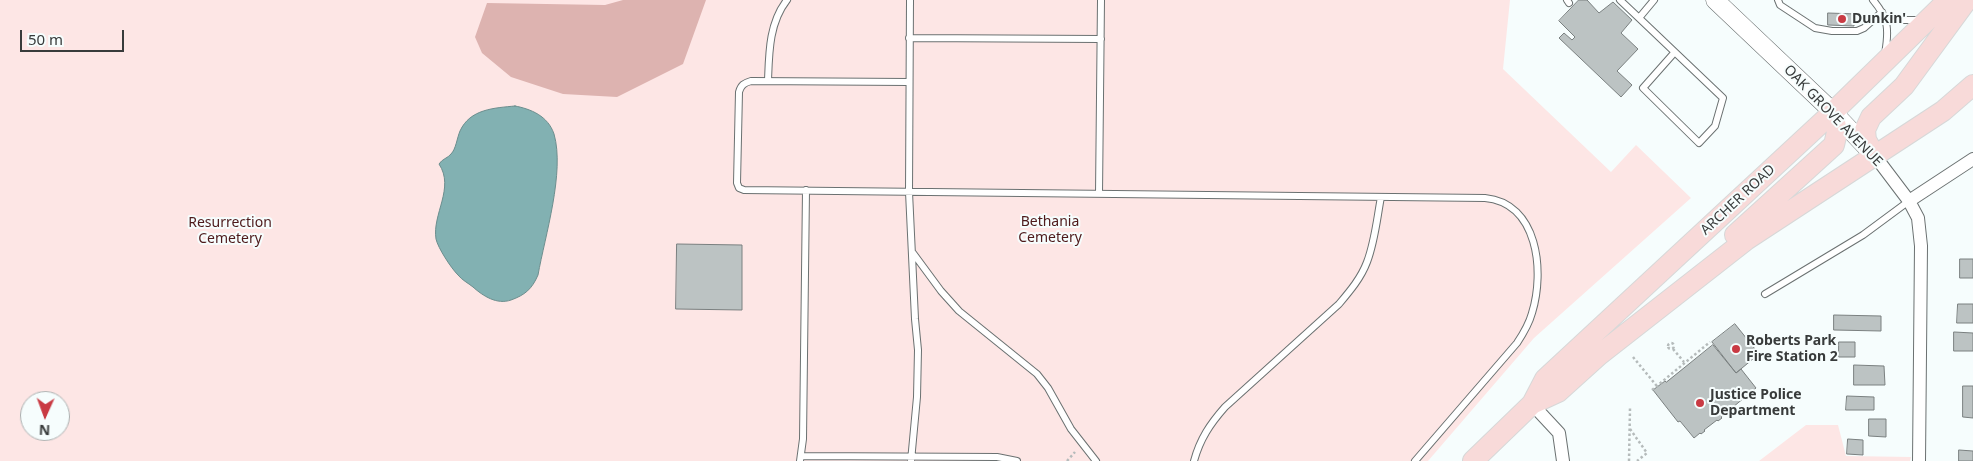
<!DOCTYPE html>
<html>
<head>
<meta charset="utf-8">
<style>
	body { margin:0 }
	#map { position:relative; width:1973px; height:461px; overflow:hidden; background:#f6fdfd; font-family:"Noto Sans",sans-serif }
	canvas { display:block }
	.north { position:absolute; left:20px; top:391px; width:50px; height:50px; box-sizing:border-box; background:#f6fdfd; border:1px solid #aaafaf; border-radius:50%; rotate:182deg; font-size:14px; font-weight:700; line-height:20px; text-align:center; color:#383b3b }
	.north::after { content:''; display:block; margin:auto; width:18px; height:22px; background:#c93a43; clip-path:polygon(50% 0,100% 100%,50% 72%,0 100%) }
	.scale { position:absolute; left:20px; top:30px; width:104px; height:22px; box-sizing:border-box; border:2px solid #383b3b; border-top:0; padding-left:6px; font-size:15px; line-height:18px; white-space:nowrap; color:#383b3b; -webkit-text-stroke:4px #f6fdfd; paint-order:stroke }
</style>
</head>
<body>
<div id="map">
<canvas width="1973" height="461"></canvas>
<div class="north">N</div>
<div class="scale">50 m</div>
</div>
<script>
const ctx = document.querySelector('canvas').getContext('2d');
ctx.lineJoin = 'round';
function fill(path, color) {
  ctx.fillStyle = color;
  ctx.fill(path, 'evenodd');
}
function strokePath(path, color, width, dash) {
  ctx.strokeStyle = color;
  ctx.lineWidth = width;
  ctx.lineCap = dash ? 'butt' : 'round';
  ctx.setLineDash(dash || []);
  ctx.stroke(path);
}
function drawText(font, color, halo, rows, align = 'center') {
  ctx.font = font + ' "Noto Sans",sans-serif';
  ctx.lineWidth = 4;
  ctx.setLineDash([]);
  ctx.textBaseline = 'middle';
  ctx.strokeStyle = halo;
  ctx.fillStyle = color;
  for (const [text, x, y, turn = 0] of rows) {
    ctx.save();
    ctx.translate(x, y);
    ctx.rotate((+turn || 0) * Math.PI / 180);
    ctx.textAlign = isNaN(turn) ? turn : align;
    if (halo) ctx.strokeText(text, 0, 0);
    ctx.fillText(text, 0, 0);
    ctx.restore();
  }
}
fill(new Path2D(`
	M0 0H1510L1503 69 1611 172 1636 145 1691 198 1534 338 1428 461H0ZM30 401H60V431H30Z
	M1806 425H1838L1846 456 1911 457 1910 461H1759Z`), '#fde6e5');
fill(new Path2D(`
	M623 0H706L683 64 617 97 563 94 511 77 482 53 475 37 487 3 605 5Z`), '#ddb3b0');
const water = new Path2D(`
	M515 106C531 109 548 116 554 134 565 172 545 236 538 275 532 289 525 295 511 300 497 305 483 296 473 287 468 283 462 280 458 275 451 268 438 248 436 239 432 214 455 188 439 164 442 159 448 158 451 154 456 149 457 138 460 131 470 109 494 108 515 106Z`);
fill(water, '#82b1b2');
strokePath(water, '#6c8e8e', 1);
const building = new Path2D(`
	M1579 0H1587L1599 13 1613 2 1632 20 1621 33 1638 49 1617 71 1632 85 1621 97 1559 38 1564 33 1572 40 1575 37 1559 21Z
	M1828 13 1857 14 1856 24H1854V26L1828 25Z
	M677 244 742 245V310L676 309Z
	M1960 259H1973V278H1960Z
	M1958 304H1973V323H1957Z
	M1834 315 1881 316V331L1834 330Z
	M1735 324 1759 354 1736 373 1712 342Z
	M1954 332 1973 333V351H1954Z
	M1839 342H1855V357H1839Z
	M1713 345 1736 373 1741 369 1756 388 1721 417 1722 418 1718 421 1717 420 1704 430 1705 431 1701 434 1700 433 1694 438 1680 421 1678 422 1653 390 1665 381 1666 382Z
	M1854 365 1884 366 1885 385H1854Z
	M1963 386H1973V418L1963 417Z
	M1847 396 1874 397V410H1846Z
	M1869 419H1886V437L1869 436Z
	M1848 439 1863 440V455L1847 454Z
	M1959 450 1973 451V461H1959Z`);
fill(building, '#bcc3c3');
strokePath(building, '#7a8080', 1);
const service = new Path2D(`
	M910 0 909 192 915 319 918 350 917 397 911 461
	M1567 0 1569 3
	M1620 0 1639 18 1654 0
	M1778 0 1780 5 1815 28 1832 31H1857L1864 28 1882 12
	M1873 0C1889 19 1889 30 1885 54
	M1885 17 1901 20H1920
	M1639 18 1723 98 1715 126 1699 143 1643 88 1674 53
	M909 38 1101 39
	M768 81C769 53 769 23 787 0
	M909 82 751 81C744 83 741 85 739 92L737 183 739 188 744 190 1485 198C1538 203 1545 271 1532 313 1529 324 1523 334 1517 343L1415 461
	M1099 194 1101 0
	M913 253 941 291 959 311 1037 374 1048 388 1071 429 1096 461
	M1765 294 1863 235 1909 201
	M801 456 997 457 1017 461
	M800 461 803 439 806 190
	M1194 461C1200 439 1210 424 1225 407L1339 304C1350 291 1361 278 1367 262 1375 241 1377 218 1381 197`);
const minor = new Path2D(`
	M1875 156 1909 201 1918 218 1921 246 1919 461
	M1909 201 1973 159
	M1532 404 1559 433 1563 461`);
const secondary = new Path2D(`
	M1715 0 1833 112 1871 152`);
const primary = new Path2D(`
	M1875 156 1866 140 1865 130 1871 117 1904 86 1967 0
	M1735 235 1834 145 1837 132 1833 112
	M1532 404 1545 379 1833 112 1948 0
	M1473 461 1532 404 1558 392 1599 355 1746 240 1943 111 1973 85`);
strokePath(service, '#6b7171', 8);
strokePath(minor, '#6b7171', 14);
strokePath(secondary, '#6b7171', 19);
strokePath(primary, '#d7d8d8', 22);
strokePath(new Path2D(`
	M1668 346a3 3 0 1 1 6 0a3 3 0 1 1-6 0Z
	M1673 349 1684 362
	M1633 357 1656 385
	M1652 390 1710 342
	M1630 429 1647 453 1637 461
	M1067 461 1075 452
	M1629 461 1630 408`), '#b5bbbb', 2.5, [2.5, 2.5]);
strokePath(service, '#fff', 6);
strokePath(minor, '#fff', 12);
strokePath(secondary, '#fff', 18);
strokePath(primary, '#f8dad9', 20);
for (const [x, y, r, color] of [
	[1842,19,5,"#c93a43"],
	[1736,349,5,"#c93a43"],
	[1700,403,5,"#c93a43"]
]) {
  const dot = new Path2D();
  dot.arc(x, y, r, 0, 2 * Math.PI);
  ctx.fillStyle = color;
  ctx.fill(dot);
  strokePath(dot, '#f6fdfd', 2);
}
drawText('bold 14px', '#383b3b', '#f6fdfd', [
	["Dunkin'",1852,19],
	["Roberts Park",1746,341],
	["Fire Station 2",1746,357],
	["Justice Police",1710,395],
	["Department",1710,411]
], 'left');
drawText('14px', '#383b3b', '#f6fdfd', [
	["OAK GROVE AVENUE",1833,116,46],
	["ARCHER ROAD",1738,200,-43]
]);
drawText('14px', '#4e1a1b', '#f6fdfd', [
	["Bethania",1050,222],
	["Cemetery",1050,238],
	["Resurrection",230,223],
	["Cemetery",230,239]
]);
</script>
</body>
</html>
